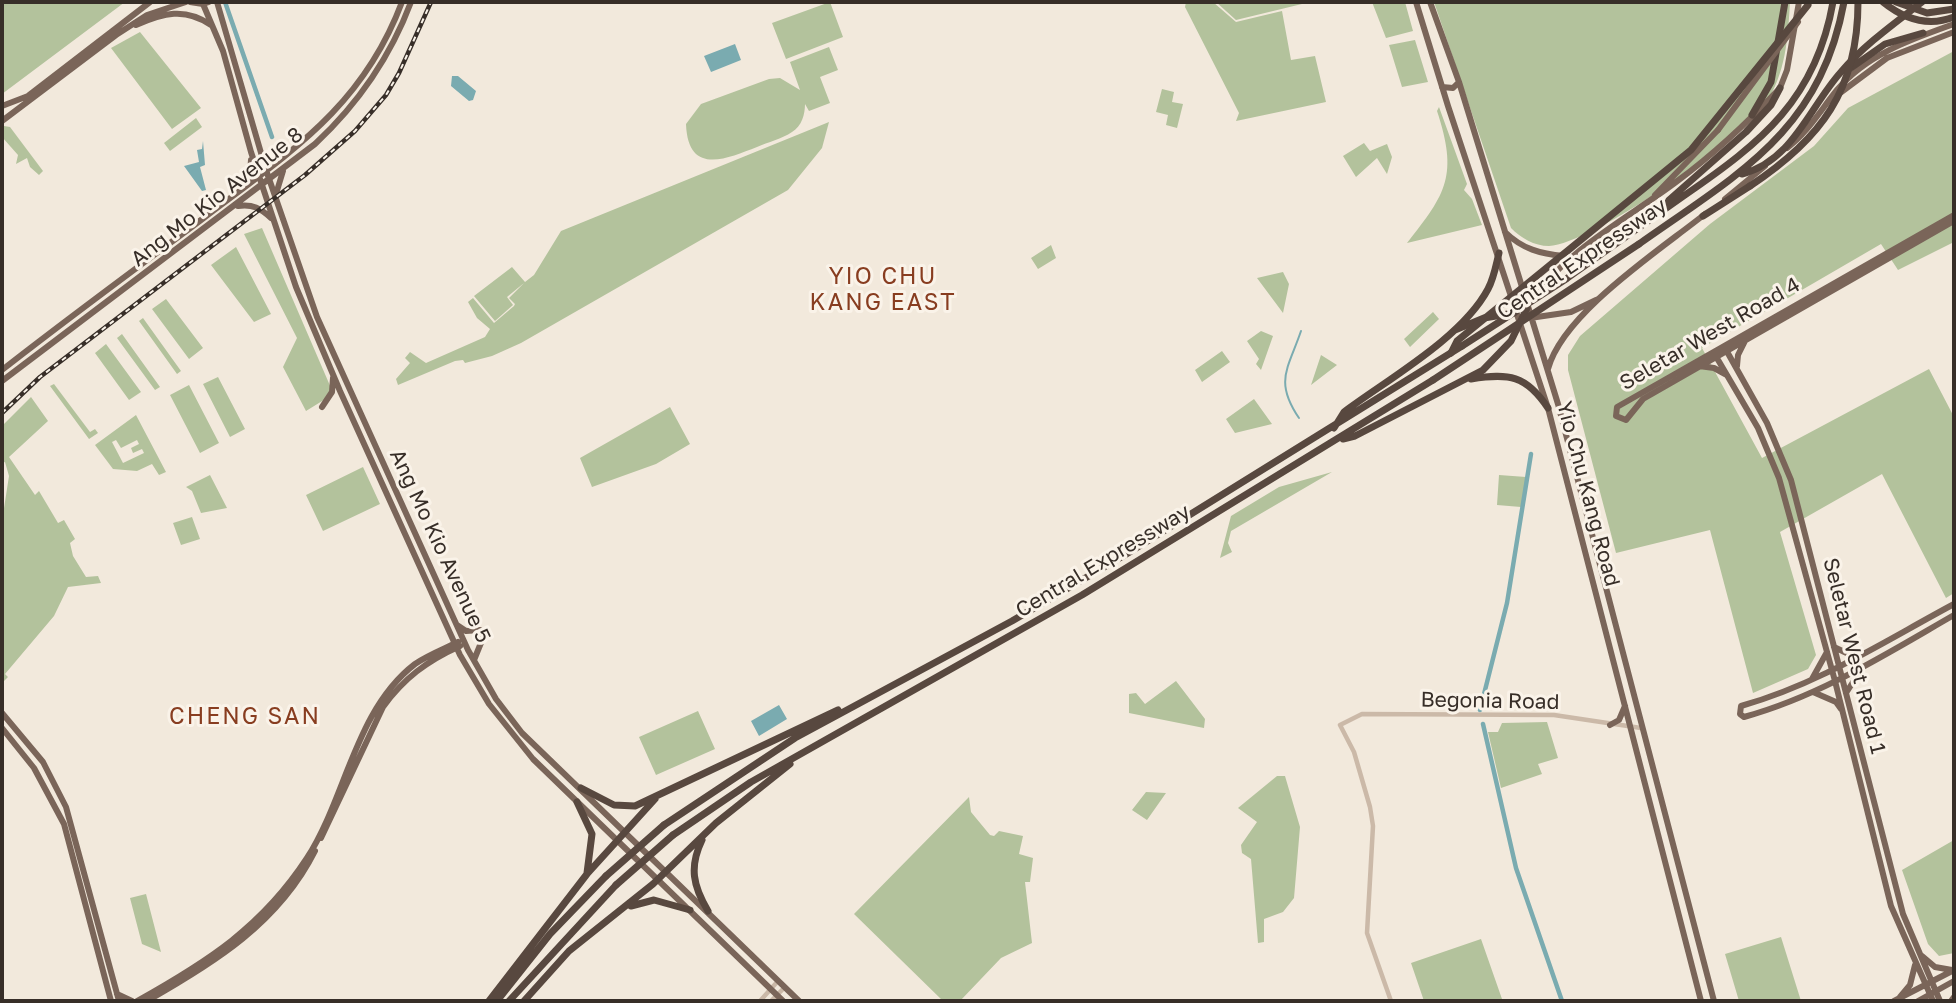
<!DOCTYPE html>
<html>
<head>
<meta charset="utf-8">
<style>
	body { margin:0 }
	#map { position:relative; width:1956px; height:1003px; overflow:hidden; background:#f2e9dc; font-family:"Golos Text",sans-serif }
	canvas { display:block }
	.frame { position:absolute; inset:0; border:4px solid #372e28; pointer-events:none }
</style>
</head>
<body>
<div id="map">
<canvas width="1956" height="1003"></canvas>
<div class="frame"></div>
</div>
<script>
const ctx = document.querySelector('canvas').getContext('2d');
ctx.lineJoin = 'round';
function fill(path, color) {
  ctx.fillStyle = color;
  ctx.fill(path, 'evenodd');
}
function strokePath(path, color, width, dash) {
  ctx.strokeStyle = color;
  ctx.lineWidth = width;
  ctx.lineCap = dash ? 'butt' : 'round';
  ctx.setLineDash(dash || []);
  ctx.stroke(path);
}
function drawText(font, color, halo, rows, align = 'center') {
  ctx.font = font + ' "Golos Text",sans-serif';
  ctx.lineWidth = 6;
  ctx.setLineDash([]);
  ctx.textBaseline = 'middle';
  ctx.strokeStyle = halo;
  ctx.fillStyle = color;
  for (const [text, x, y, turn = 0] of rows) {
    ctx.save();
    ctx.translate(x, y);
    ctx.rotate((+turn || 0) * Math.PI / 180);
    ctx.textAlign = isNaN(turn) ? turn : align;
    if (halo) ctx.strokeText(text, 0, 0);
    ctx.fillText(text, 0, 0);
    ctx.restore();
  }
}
fill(new Path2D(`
	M2 2H125L2 94Z
	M830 2 843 37 786 59 772 23Z
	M1186 2H1213L1236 22 1282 11 1291 60 1315 56 1326 102 1236 121 1239 113 1185 7Z
	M1216 2H1301L1302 4 1236 20Z
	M1372 2H1405L1413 31 1386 38Z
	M1434 2H1790C1788 37 1786 74 1765 104 1740 141 1592 244 1549 246 1534 246 1521 238 1511 228Z
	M140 32 201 108 172 129 111 48Z
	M1415 40 1428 82 1402 87 1389 45Z
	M829 47 838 70 820 77 830 103 809 111 805 104C805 114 802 126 792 132 782 139 768 142 757 147 726 159 688 176 686 124L701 104 769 79 780 78 800 90 790 62Z
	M1954 51V242L1898 270 1881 244 1702 348 1762 458 1929 369 1954 417V593L1946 598 1882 474 1780 532 1816 655 1808 669 1753 693 1710 530 1616 553 1568 370V355L1580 336 1710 224 1814 146 1848 108Z
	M1162 89 1174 92 1172 102 1183 104 1177 128 1166 125 1168 115 1156 112Z
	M1439 107 1467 184 1464 190 1472 199 1482 225 1407 243C1447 193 1458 175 1437 111Z
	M196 118 202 127 170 151 164 143Z
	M829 122 822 148 788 190 521 343 492 356 465 363 463 360 455 361 398 385 396 379 410 363 405 358 410 352 426 363 485 337 490 329 477 318 468 302 473 298 494 323 514 306 515 304 509 298 524 283 507 297 513 305 495 321 474 296 512 267 525 282 534 275 561 231Z
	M4 126 10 127 43 171 39 175 30 167 27 158 16 164 18 155 2 137Z
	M1364 143 1370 151 1387 144 1392 157 1387 174 1377 158 1356 177 1343 156Z
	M262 228 331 388 327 398 306 411 283 367 297 338 244 234Z
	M1051 245 1056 258 1038 269 1031 258Z
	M236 247 271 314 254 322 211 265Z
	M1283 272 1289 284 1283 313 1257 278Z
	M166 299 203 348 189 359 152 309Z
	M1433 312 1439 319 1410 347 1404 339Z
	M143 318 181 371 177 374 139 321Z
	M1261 331 1273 336 1261 370 1256 364 1259 359 1247 341Z
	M122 334 160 387 155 390 117 338Z
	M106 344 141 392 129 400 95 353Z
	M1222 351 1230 362 1202 382 1195 370Z
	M1321 355 1337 365 1311 385Z
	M218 377 245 429 230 437 203 384Z
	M54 384 90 432 95 429 98 433 89 439 50 386Z
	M189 385 219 443 200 453 170 395Z
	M31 397 48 421 9 457 35 495 39 491 58 523 64 520 75 539 70 543 73 556 86 577 98 576 101 583 68 587 54 616 5 674 8 677 2 683V521L9 476 5 462 2 463V426Z
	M1254 399 1272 424 1235 433 1226 419Z
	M670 407 690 444 656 464 592 487 580 458Z
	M136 415 166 472 159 475 152 464 137 471 113 469 95 445ZM116 440 121 448 137 440 139 444 131 448 133 453 142 449 144 453 123 463 112 442Z
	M363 467 380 504 323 531 306 495Z
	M1332 472 1231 531 1228 543 1232 552 1220 558 1231 516 1279 487Z
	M210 475 227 508 201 513 192 491 186 487Z
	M1499 475 1526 477 1521 507 1497 505Z
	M192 517 200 539 181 545 173 523Z
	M1176 681 1205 719 1204 728 1129 713V694L1136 693 1145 704Z
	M698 711 715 749 656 775 639 737Z
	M1547 722 1558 758 1538 764 1542 774 1501 788 1488 732H1498L1502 723Z
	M1277 776H1285L1300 827 1294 898 1283 912 1264 919V942L1258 943 1251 859 1242 853 1241 845 1257 822 1238 808Z
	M1146 792 1166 793 1147 820 1132 810Z
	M969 797 971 812 990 835 994 836 999 831 1023 836 1019 854 1033 858 1030 882H1025L1032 943 1001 958 960 1001H943L854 914Z
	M1954 840V953L1939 956 1928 944 1902 870Z
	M146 894 161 952 142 944 130 898Z
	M1781 937 1801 1001H1739L1725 954Z
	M1481 939 1502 999 1424 1001 1411 963Z`), '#b3c29c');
fill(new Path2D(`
	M735 44 741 60 711 72 704 56Z
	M452 76H458L476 91 473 100 469 101 451 86Z
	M203 141 205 165 200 167 206 190 202 191 184 166 199 162 197 150 202 149Z
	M779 705 787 719 759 736 751 721Z`), '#7aabb0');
strokePath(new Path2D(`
	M1299 418C1274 381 1288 369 1301 331`), '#7aabb0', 2);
strokePath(new Path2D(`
	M225 2 272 137
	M1480 710 1507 603 1531 454
	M1483 724 1516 868 1562 1001`), '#7aabb0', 4.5);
strokePath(new Path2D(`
	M760 1001 778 981
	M771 1001 785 987
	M1391 1001 1367 933 1373 826 1370 807 1354 752 1340 725 1362 714 1554 715 1641 728`), '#cbb9a8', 4.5);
strokePath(new Path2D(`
	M190 2 203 4 209 2
	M217 2 266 170 317 317 468 650 496 699 522 733 799 1001
	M1416 2 1448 106 1548 408 1701 1001
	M1430 2 1459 82 1558 404 1714 1001
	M203 4 223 51 251 152 296 287 340 391 460 655 489 704 533 759 783 1001
	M136 25C163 13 185 7 211 25
	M1442 87 1453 88 1459 82
	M1840 93 1887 58 1954 32
	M2 106 28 96 150 2
	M2 121 116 35 147 15 186 2
	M1787 148C1808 132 1820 111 1837 90 1867 54 1912 39 1954 24
	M242 185 250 173 251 160
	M276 194 283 171
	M1655 195 1718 130
	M1725 199 1765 166
	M238 206C253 204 260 208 271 218
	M1954 215 1617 407 1616 416 1626 420 1643 399 1954 221
	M1505 232C1522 249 1541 254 1564 256
	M1534 298C1569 248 1628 218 1676 182 1713 155 1749 121 1780 88L1787 70 1799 2
	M1530 318 1571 312 1596 300
	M1725 348 1767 423 1791 480 1903 914 1940 1001
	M1714 353 1758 428 1779 478 1835 681 1891 906 1933 1001
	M1699 366 1714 368 1725 374
	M1737 366 1738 355 1745 341
	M1548 369C1563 313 1660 250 1705 214
	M2 370C67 319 134 270 201 220 287 154 362 109 402 2
	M2 381 315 144C359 103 390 58 411 2
	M322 407 332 392 333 378
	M1954 604C1883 642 1819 684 1741 706L1740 714 1744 717C1820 696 1886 654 1954 615
	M457 625 466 631 480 630
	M1834 647 1857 658
	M474 660 485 633
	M1812 679 1827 652
	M1813 692 1836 702 1841 709
	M1846 693 1862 668
	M2 713 43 762 66 807 119 1001
	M1610 725 1619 720 1625 706
	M2 728 34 768 64 824 111 1001
	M321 838 383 707C404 678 427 661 460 646
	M1922 956 1935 967 1952 970
	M117 994 132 1001
	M1900 997 1910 985 1915 965
	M137 1001C207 962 262 927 307 858 346 798 355 710 415 664 428 655 444 649 458 642
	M147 1001C214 963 279 923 315 851
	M1894 1001 1954 970
	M1918 1001 1954 981
	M1951 1001 1954 997`), '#7a6559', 6);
strokePath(new Path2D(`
	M1848 70 1885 44 1923 33
	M1752 115 1771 82 1785 2
	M1742 174C1793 161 1810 106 1841 72 1864 45 1895 23 1922 2
	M1664 210 1669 200 1746 132 1771 105 1780 88
	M1703 216 1750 186
	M1639 244C1738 174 1820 132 1844 2
	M1566 279C1606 251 1645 223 1685 195 1762 142 1816 99 1833 2
	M1455 330 1484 318 1514 313
	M1471 379C1509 373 1526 375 1548 408
	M1334 428 1344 412C1388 379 1462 338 1488 289 1494 278 1496 265 1499 253
	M1343 439 1355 436 1483 370 1511 341 1527 308
	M581 788 614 805 635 806 838 710
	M577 802 592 834 587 873
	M664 825 795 738 1012 621 1128 553 1462 346
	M673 835 751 782 1082 595 1433 380
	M702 840C689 867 693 886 708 911
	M631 906 654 900 690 910
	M489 1001 587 874 655 799
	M497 1001 550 934 606 876
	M509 1001 616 885
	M524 1001 569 951 653 884 716 823 790 764`), '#58483f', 7);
const rail = new Path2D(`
	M2 413 40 377 305 175 355 131 386 95 399 73 431 2`);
strokePath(rail, '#372e28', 4.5);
strokePath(rail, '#faf3e9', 2, [5]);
strokePath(new Path2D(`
	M1718 130 1798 22`), '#7a6559', 6);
strokePath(new Path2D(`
	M1883 2C1904 19 1928 27 1954 17
	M1896 2 1927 13 1954 9
	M1750 186C1821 139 1858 90 1858 2
	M1462 346 1566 279
	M1451 353 1457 341 1691 150 1808 5
	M1433 380 1639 244
	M606 876 664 825
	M616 885 673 835`), '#58483f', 7);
drawText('21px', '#372e28', '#faf3e9', [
	["Ang Mo Kio Avenue 8",217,197,-38],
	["Central Expressway",1582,259,-34],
	["Seletar West Road 4",1710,334,-30],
	["Yio Chu Kang Road",1588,494,75],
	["Ang Mo Kio Avenue 5",440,546,65],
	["Central Expressway",1103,561,-31],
	["Seletar West Road 1",1854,656,76],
	["Begonia Road",1490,701,1]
]);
ctx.letterSpacing = '2px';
drawText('23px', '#883d20', '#faf3e9', [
	["YIO CHU",883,277],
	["KANG EAST",883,303],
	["CHENG SAN",245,717]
]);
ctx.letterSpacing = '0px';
</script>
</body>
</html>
